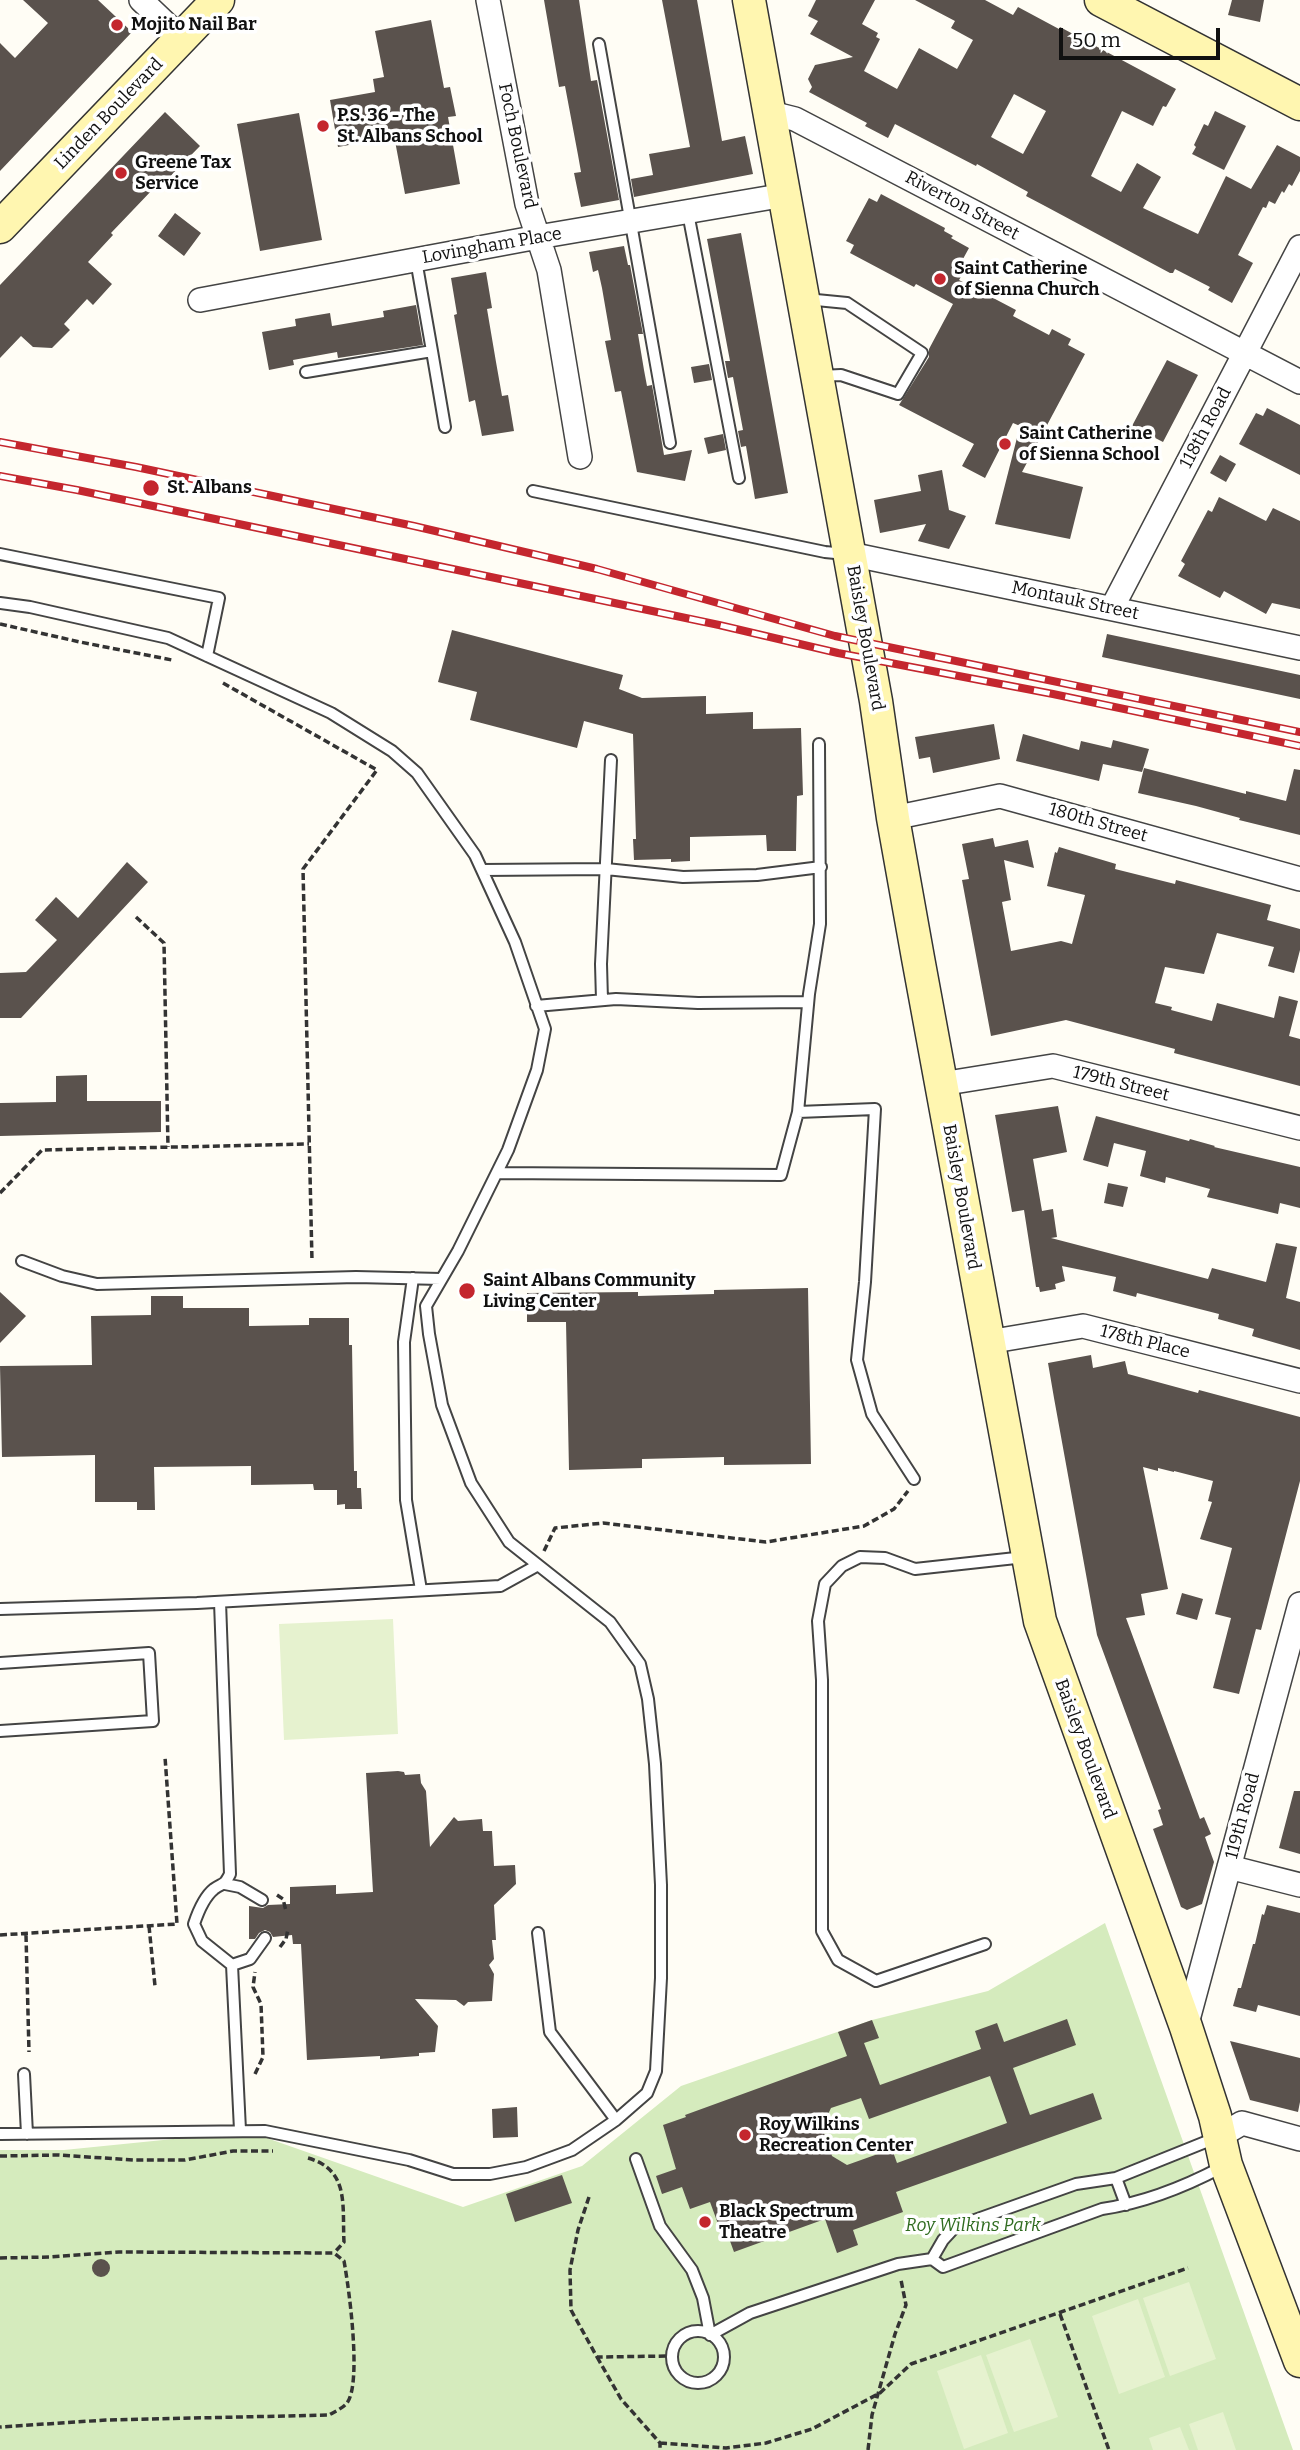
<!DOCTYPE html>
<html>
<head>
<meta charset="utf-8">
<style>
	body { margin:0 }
	#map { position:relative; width:1300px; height:2450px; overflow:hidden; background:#fffdf5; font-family:Bitter,serif }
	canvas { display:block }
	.scale { position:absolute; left:1059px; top:28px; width:161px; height:32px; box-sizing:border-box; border:4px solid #111; border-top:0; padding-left:9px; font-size:21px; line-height:24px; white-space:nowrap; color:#111; -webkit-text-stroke:5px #fff; paint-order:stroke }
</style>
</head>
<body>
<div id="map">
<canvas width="1300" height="2450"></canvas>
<div class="scale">50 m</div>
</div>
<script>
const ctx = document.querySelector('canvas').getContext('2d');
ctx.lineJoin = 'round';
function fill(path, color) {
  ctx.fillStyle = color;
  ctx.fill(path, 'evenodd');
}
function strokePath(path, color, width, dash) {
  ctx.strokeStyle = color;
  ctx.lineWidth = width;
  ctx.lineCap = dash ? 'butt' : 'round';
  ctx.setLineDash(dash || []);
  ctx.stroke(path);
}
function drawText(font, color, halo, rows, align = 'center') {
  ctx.font = font + ' Bitter,serif';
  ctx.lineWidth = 7;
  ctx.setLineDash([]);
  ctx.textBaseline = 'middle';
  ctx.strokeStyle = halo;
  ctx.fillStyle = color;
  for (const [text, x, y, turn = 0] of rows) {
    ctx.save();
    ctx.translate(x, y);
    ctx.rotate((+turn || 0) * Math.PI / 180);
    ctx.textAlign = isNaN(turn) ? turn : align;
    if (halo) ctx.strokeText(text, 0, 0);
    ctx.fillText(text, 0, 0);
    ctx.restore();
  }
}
fill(new Path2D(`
	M1105 1923 1293 2450H0V2150H64L193 2137 261 2136 463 2207 582 2166 681 2086 872 2020 988 1991Z`), '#d5ebbd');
fill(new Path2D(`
	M393 1619 398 1734 284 1740 279 1624Z
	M1189 2282 1216 2359 1170 2376 1143 2298Z
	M1138 2299 1165 2377 1119 2394 1092 2316Z
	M1030 2339 1058 2417 1014 2432 986 2355Z
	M981 2355 1008 2433 964 2449 937 2371Z
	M1223 2412 1236 2450H1198L1189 2424Z
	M1180 2427 1189 2450H1153L1149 2438Z`), '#e6f2cf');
fill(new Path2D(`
	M23 0H98L132 32 0 171V43L15 58 48 23Z
	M544 0H579L591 81 597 80 619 200 581 207 574 173 581 172 578 155 565 86 559 87Z
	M662 0H697L722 141 745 136 753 174 634 197 631 179 653 175 649 154 690 147Z
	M816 0H875L862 24 878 33 876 37 880 39 864 71 897 89 919 48 957 69 973 40 951 28 955 21 915 0H985L1013 15 1018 7 1059 29 1060 27 1176 89 1166 107 1163 106 1153 126 1122 111 1091 176 1121 192 1137 163 1161 177 1143 208 1198 234 1226 176 1251 189 1277 145 1300 157V171L1292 186 1289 184 1284 193 1282 191 1275 204 1269 201 1266 208 1263 207 1238 255 1253 263 1232 303 1208 290 1210 287 1175 269 1173 273H1170L1045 206 1026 196 1028 192 977 164 976 166 895 124 888 138 865 126 867 123 809 92 812 87 808 79 815 65 853 57 810 34 818 21 808 16ZM1014 94 1046 111 1023 154 991 137Z
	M1232 0H1264L1260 22 1228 15Z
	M431 20 444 88 450 87 456 116 448 117 460 184 405 194 395 141 388 143 387 138 338 147 330 100 375 92 373 79 384 77 375 31Z
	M1215 111 1246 126 1224 170 1192 154 1196 147 1194 145 1204 124 1208 126Z
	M165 112 200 146 156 191 154 188 111 233 113 235 88 262 112 284 93 305 87 299 64 324 70 330 52 348 33 347 21 336 0 358V285Z
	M299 113 322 240 260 251 237 124Z
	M881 194 945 228 944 231 953 236 951 238 969 248 958 268 964 272 959 280 1016 310 1013 316 1049 335 1052 329 1071 339 1068 345 1085 354 1022 472 1083 487 1070 539 995 524 1020 426 1013 423 985 478 962 466 974 444 899 405 929 357V349L953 304 916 284 914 287 850 253 854 245 846 241 869 198 877 202Z
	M175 213 201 233 184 256 158 236Z
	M741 233 788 493 755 499 746 446 741 447 738 431 743 430 733 377 728 378 725 361H730L707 239Z
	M624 246 628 265H630L643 334H638L644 370 647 386 652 385 664 455 692 450 685 481 637 472 621 391 615 392 605 341 611 340 602 288 598 270 593 272 589 252Z
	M486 272 492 308 487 309 496 362 502 396 508 395 514 431 482 436 475 400 469 402 454 315 457 314 451 278Z
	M416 305 423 345 338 358 337 352 293 360 294 365 269 370 262 332 296 326 295 319 312 316 330 313 332 326 384 317 383 311Z
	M1167 360 1198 375 1163 442 1132 426Z
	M709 364 712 380 694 383 691 367Z
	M1267 408 1300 425V475L1239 444 1256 413 1263 416Z
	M723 434 726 450 708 454 704 438Z
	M1220 455 1236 464 1226 482 1210 473Z
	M942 470 949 510 966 516 949 549 918 541 926 524 880 533 874 500 921 491 918 475Z
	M1219 497 1266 521 1273 508 1300 521V609L1272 603 1266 614 1224 591 1220 598 1178 576 1185 564 1181 561 1208 510 1212 512Z
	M452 630 623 675 619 689 642 698 706 696V714L753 712V729L801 728 803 795 797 796 796 851H767L766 835 690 837V861L671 862V859L634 860 633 839H636L633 734 584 721 577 748 470 720 477 692 438 682Z
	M1107 634 1300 675V699L1102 657Z
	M994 724 1000 759 933 773 930 757 919 759 915 737Z
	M1023 734 1079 750 1081 741 1111 748 1113 740 1149 749 1142 772 1103 764 1099 781 1016 761Z
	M1144 768 1246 794V791L1286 801 1294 769 1300 770V835L1239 820 1240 818 1196 806 1138 793Z
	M993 838 995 847 1028 840 1034 868 1004 860 1011 900 1002 902 1011 951 1061 941 1072 944 1085 895 1047 886 1055 852 1057 853 1059 847 1116 864 1115 869 1175 884 1176 880 1271 905 1267 920 1300 929V950L1294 973 1268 966 1274 947 1217 933 1204 974 1165 967 1155 1003 1172 1007 1171 1010 1212 1021 1217 1003 1274 1018 1279 996 1298 1001 1289 1036 1300 1039V1086L1174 1053 1175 1049 1066 1020 991 1036 962 880 969 879 962 844Z
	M127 862 148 882 21 1018H0V973L26 972 57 940 35 920 56 897 78 918Z
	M87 1075V1101H161V1132L0 1136V1103L56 1102V1076Z
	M1058 1106 1067 1152 1033 1159 1042 1211 1053 1209 1057 1237 1051 1238 1208 1279 1212 1268 1266 1282 1276 1243 1297 1247 1286 1298 1300 1302V1350L1252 1336 1254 1329 1218 1319 1219 1314 1137 1293 1136 1297 1113 1291 1116 1277 1062 1266 1065 1281 1055 1284 1056 1289 1040 1292 1039 1287H1036L1024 1210 1012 1212 995 1115Z
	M1096 1116 1189 1141 1190 1139 1215 1146 1214 1147 1300 1167V1208L1280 1203 1278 1214 1207 1197 1210 1189 1166 1177 1165 1183 1140 1176 1146 1151 1114 1143 1108 1167 1083 1160Z
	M1108 1183 1128 1187 1123 1207 1104 1203Z
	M808 1288 811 1464 724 1465V1457L642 1459V1468L569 1470 566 1322H527V1293L638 1292V1296L714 1294V1290Z
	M0 1292 26 1316 0 1343Z
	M151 1296H183V1308H249V1326L309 1325V1318H349V1345H352L354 1471H357V1488H361L362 1509H345V1504L337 1505V1490H314L313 1484 251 1485V1466L154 1467 155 1510H137V1502H95V1455L2 1457 0 1366 92 1365 91 1316 151 1315Z
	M1091 1355 1093 1368 1125 1361 1128 1374 1198 1393 1199 1390 1300 1417V1481L1261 1630 1256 1629 1239 1694 1213 1688 1231 1618 1215 1614 1232 1548 1200 1539 1212 1502 1208 1501 1213 1481 1174 1471V1472L1158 1468V1471L1143 1467 1168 1589 1141 1594 1145 1615 1126 1618 1200 1819 1204 1817 1211 1834 1205 1837 1214 1862 1202 1904 1187 1910 1181 1907 1153 1829 1163 1825 1158 1810 1161 1809 1097 1635 1054 1398 1048 1363Z
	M1182 1593 1203 1599 1197 1620 1176 1614Z
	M398 1771 404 1772 405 1775 420 1774 421 1783 426 1791 430 1847 454 1817 458 1821 482 1819 483 1831H492L494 1866 515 1865 516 1884 494 1905 496 1940H492L494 1959 489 1965 494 1974 492 2001 468 2002 464 2006 456 2000 415 1999 438 2026 435 2052 419 2053V2056L405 2057 380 2059V2056L307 2060 301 1944H293L292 1935 273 1937 270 1932 265 1930 259 1933 255 1939H249V1906L263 1908 268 1905 290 1904V1887L336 1885V1894L373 1892 366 1773Z
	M1294 1791H1300V1854L1279 1848Z
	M1267 1905 1300 1913V2016L1258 2005 1256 2012 1233 2006 1238 1988H1241L1253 1944H1255L1262 1914 1264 1915Z
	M1067 2019 1076 2045 1013 2068 1030 2115 1093 2093 1102 2119 896 2192 903 2212 853 2230 858 2245 837 2253 825 2219 734 2252 726 2230 721 2232 710 2202 690 2209 682 2187 662 2194 656 2176 676 2169 663 2125 686 2117 685 2115 847 2056 838 2032 872 2020 879 2038 864 2043 880 2085 981 2049 975 2031 997 2023 1004 2042ZM990 2076 1007 2123 897 2163 892 2149 847 2165 832 2156 822 2127 831 2108 861 2098 869 2119Z
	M1230 2041 1300 2058V2102L1298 2112 1250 2100Z
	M517 2107 518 2137 493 2138 492 2109Z
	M562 2175 572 2203 515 2222 506 2194Z
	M92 2268a9 9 0 1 1 18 0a9 9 0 1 1-18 0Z`), '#5a524d');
const lane = new Path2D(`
	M599 44 670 443
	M688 213 739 478
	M806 299 847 303 922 353 898 394 841 375 820 376
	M432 351 445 427
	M306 372 432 351 416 260
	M533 491 825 552 846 554
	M0 554 219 598 207 656
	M0 603 30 607 168 638 331 713 392 751 417 773 475 855 515 942 545 1029 537 1070 508 1150 458 1251 426 1306 429 1334 442 1405 471 1483 509 1542 610 1622 640 1664 648 1699 655 1764 661 1885V1978L656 2071 647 2093 616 2120 572 2150 526 2167 490 2174H453L409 2160 265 2131 0 2134
	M819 744 820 924 809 994 798 1112 875 1109 865 1282 857 1360 872 1414 914 1479
	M482 870 606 869 683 877 757 875 821 867
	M602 1000 601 964 611 760
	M536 1006 616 999 698 1003 808 1002
	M497 1173 781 1175 798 1112
	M22 1261 62 1276 97 1284 356 1277 441 1279
	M413 1278 404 1342 406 1500 421 1590
	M220 1602 230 1874C224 1886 224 1882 214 1889 204 1897 198 1912 194 1924L202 1941 232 1965 240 2130
	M0 1609 197 1603 500 1586 538 1565
	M0 1663 149 1653 153 1721 0 1731
	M225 1884 240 1887 262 1900
	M538 1933 550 2032 616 2120
	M985 1944 876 1981 838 1960 822 1931V1680L818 1621 825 1584 842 1566 860 1557 885 1558 915 1569 1025 1557
	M232 1965 250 1959 265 1938
	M24 2074 27 2134
	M636 2159 660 2226 692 2270 703 2298 710 2335 750 2313 898 2264 932 2259 943 2267 1102 2209C1143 2203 1186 2186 1222 2167
	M1116 2178 1126 2205
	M932 2259 943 2240 955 2227 1076 2184 1116 2178 1218 2137
	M672 2357a26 26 0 1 1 52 0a26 26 0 1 1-52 0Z`);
const street = new Path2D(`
	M141 0 182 39
	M488 0 527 204 549 270 580 457
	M771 113 795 119 1300 382
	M200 300 538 237 785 195
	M850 554 1300 648
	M1112 608 1300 247
	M893 818 1000 796 1300 879
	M941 1084 1053 1066 1300 1128
	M988 1342 1083 1326 1300 1381
	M1229 1867 1300 1885
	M1186 2027 1300 1604
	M1220 2136 1242 2123 1300 2139`);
const secondary = new Path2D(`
	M749 0 876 701 893 818 918 958 1040 1621 1186 2027 1215 2116 1226 2165 1300 2361
	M1101 0 1300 104
	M0 227 218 0`);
strokePath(lane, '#444', 14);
strokePath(street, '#444', 26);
strokePath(secondary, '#333', 35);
strokePath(new Path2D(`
	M0 624 80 642 172 660
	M223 683 377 770 303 869 312 1261
	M136 917 164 943 168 1147
	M0 1193 42 1150 309 1144
	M544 1551 555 1528 603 1523 766 1542 864 1526 894 1509 908 1491
	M277 1895 283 1899 286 1911
	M149 1926 155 1986
	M0 1935 177 1924 165 1757
	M26 1935 29 2052
	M280 1947 286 1939 288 1929
	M255 2074 263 2057 261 2004 253 1987 255 1972
	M0 2156 58 2155 134 2160H185L233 2151H273
	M308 2158C350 2170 342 2206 344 2242L334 2253
	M589 2197 578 2230 570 2270 571 2310 597 2357 672 2356
	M0 2258 50 2257 119 2252 334 2253 344 2261C349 2288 362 2383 347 2403 343 2408 334 2412 329 2415L106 2420 0 2427
	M1060 2314 1109 2450
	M597 2357 621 2399 660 2443V2450
	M660 2443 726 2448 766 2443 812 2429 880 2393 911 2364 1188 2268
	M868 2450 872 2415 895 2334 906 2305 901 2280`), '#333', 3.5, [7, 3.5]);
strokePath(lane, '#fff', 10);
strokePath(street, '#fff', 23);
strokePath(secondary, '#fff6b0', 32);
const rail = new Path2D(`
	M0 442 136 467 414 526 597 569 835 636 1300 732
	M0 476 77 490 719 625 838 653 1053 694 1300 746`);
strokePath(rail, '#c4262e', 8);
strokePath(rail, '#fff', 5, [16]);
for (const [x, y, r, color] of [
	[117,25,7,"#c4262e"],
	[323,126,7,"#c4262e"],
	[121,173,7,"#c4262e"],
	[940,279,7,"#c4262e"],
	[1005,444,7,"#c4262e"],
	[151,488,9,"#c4262e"],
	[467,1291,9,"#c4262e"],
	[745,2135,7,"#c4262e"],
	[705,2222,7,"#c4262e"]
]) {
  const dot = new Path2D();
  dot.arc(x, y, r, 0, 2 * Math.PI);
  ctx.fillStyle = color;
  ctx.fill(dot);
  strokePath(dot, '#fff', 2.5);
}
drawText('bold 18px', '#111', '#fff', [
	["Mojito Nail Bar",131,25],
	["P.S. 36 - The",337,116],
	["St. Albans School",337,137],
	["Greene Tax",135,163],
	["Service",135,184],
	["Saint Catherine",954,269],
	["of Sienna Church",954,290],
	["Saint Catherine",1019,434],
	["of Sienna School",1019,455],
	["St. Albans",167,488],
	["Saint Albans Community",483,1281],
	["Living Center",483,1302],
	["Roy Wilkins",759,2125],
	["Recreation Center",759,2146],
	["Black Spectrum",719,2212],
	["Theatre",719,2233]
], 'left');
drawText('18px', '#111', '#fff', [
	["Linden Boulevard",109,114,-46],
	["Foch Boulevard",517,146,78],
	["Riverton Street",962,206,28],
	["Lovingham Place",492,246,-10],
	["118th Road",1206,428,-62],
	["Montauk Street",1075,601,12],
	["Baisley Boulevard",865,638,80],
	["180th Street",1098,823,16],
	["179th Street",1121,1084,14],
	["Baisley Boulevard",961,1197,80],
	["178th Place",1145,1342,14],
	["Baisley Boulevard",1085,1749,70],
	["119th Road",1243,1816,-75]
]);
drawText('italic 18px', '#2f6b1f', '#fff', [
	["Roy Wilkins Park",973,2226]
]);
</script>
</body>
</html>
